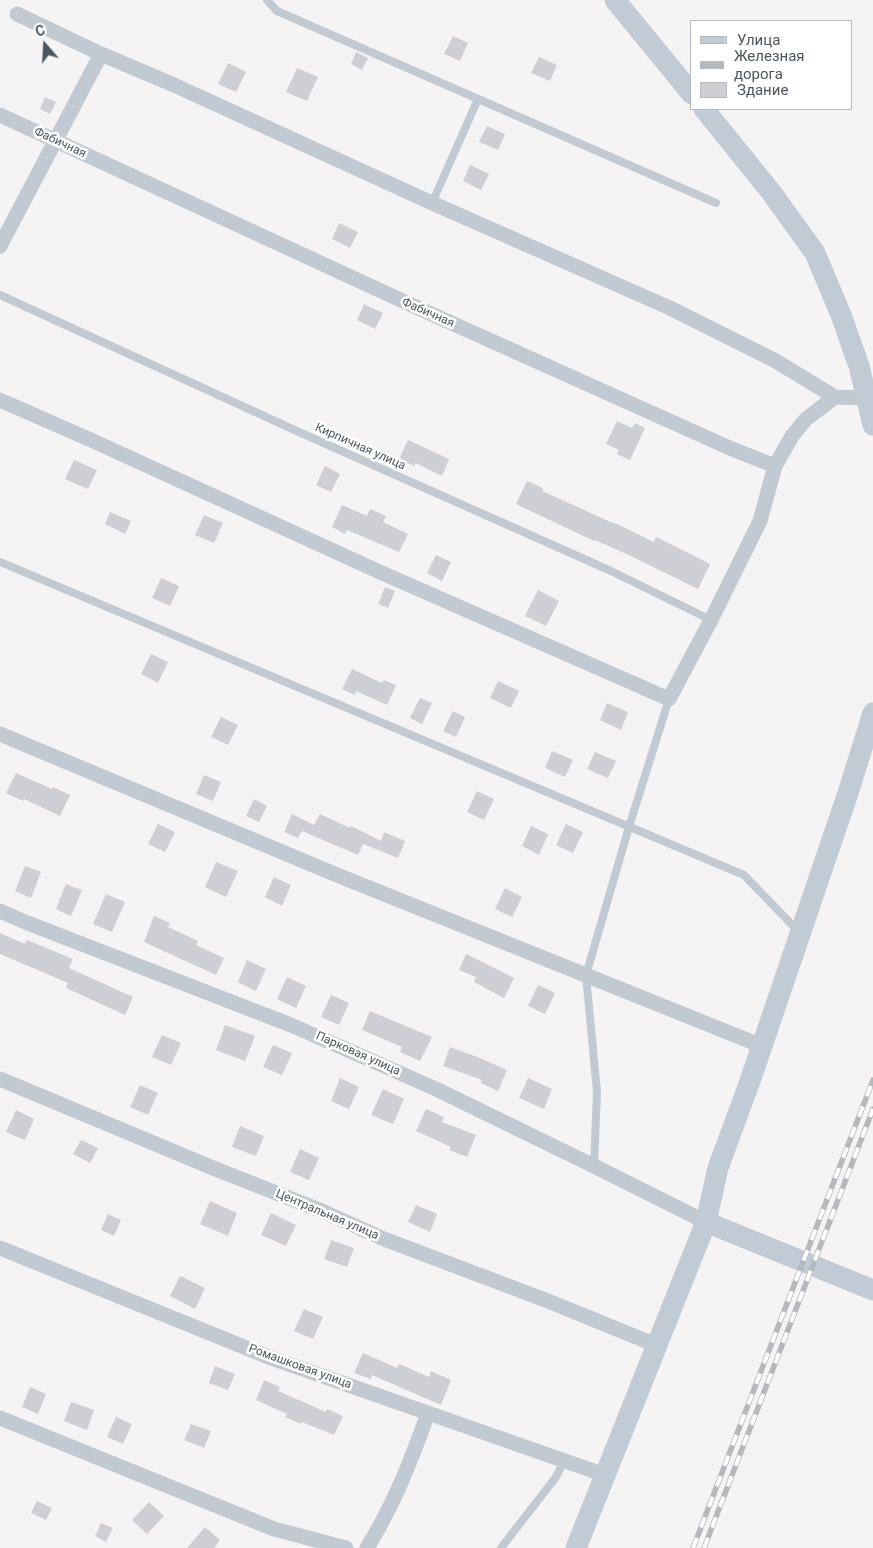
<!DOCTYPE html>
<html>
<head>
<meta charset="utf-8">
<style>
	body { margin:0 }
	#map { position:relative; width:873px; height:1548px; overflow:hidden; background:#f5f3f3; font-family:Roboto,sans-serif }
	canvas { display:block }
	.legend { position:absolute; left:690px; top:20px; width:162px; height:90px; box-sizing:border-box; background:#fff; border:1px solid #b7bbc0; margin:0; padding:6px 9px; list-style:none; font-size:15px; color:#4a5661 }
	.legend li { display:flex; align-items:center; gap:10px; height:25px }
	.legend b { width:25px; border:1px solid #b7bbc0 }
	.north { position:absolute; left:20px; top:20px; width:50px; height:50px; -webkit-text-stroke:4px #fff; paint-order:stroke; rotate:341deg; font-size:14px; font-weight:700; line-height:20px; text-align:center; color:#4a5661 }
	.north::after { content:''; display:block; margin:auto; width:18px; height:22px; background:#4a5661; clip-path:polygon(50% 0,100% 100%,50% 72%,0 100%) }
</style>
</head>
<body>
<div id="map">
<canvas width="873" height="1548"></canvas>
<ul class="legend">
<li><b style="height:6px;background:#c1cbd6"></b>Улица</li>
<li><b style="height:6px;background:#b5b8bd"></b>Железная дорога</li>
<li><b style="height:14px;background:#cdcfd5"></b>Здание</li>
</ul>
<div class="north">С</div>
</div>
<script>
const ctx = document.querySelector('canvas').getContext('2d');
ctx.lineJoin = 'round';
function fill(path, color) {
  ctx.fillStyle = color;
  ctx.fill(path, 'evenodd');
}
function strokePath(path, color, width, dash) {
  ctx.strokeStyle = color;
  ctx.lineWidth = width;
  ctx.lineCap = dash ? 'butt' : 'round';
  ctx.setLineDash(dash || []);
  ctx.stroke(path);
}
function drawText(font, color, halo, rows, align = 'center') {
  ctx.font = font + ' Roboto,sans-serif';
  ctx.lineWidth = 5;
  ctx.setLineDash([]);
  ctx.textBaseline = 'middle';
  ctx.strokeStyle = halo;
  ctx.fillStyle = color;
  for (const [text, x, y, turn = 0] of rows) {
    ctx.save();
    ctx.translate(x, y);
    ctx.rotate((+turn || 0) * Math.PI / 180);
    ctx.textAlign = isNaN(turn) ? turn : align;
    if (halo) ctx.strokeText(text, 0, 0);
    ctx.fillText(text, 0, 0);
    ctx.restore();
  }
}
fill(new Path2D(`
	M453 36 468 43 460 61 444 54Z
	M356 52 368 58 362 70 351 64Z
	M539 57 557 65 550 81 531 73Z
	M228 63 246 72 236 92 218 84Z
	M297 68 318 77 307 101 286 92Z
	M45 97 56 102 50 114 40 109Z
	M487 126 505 134 498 150 479 142Z
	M470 165 489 174 481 190 463 181Z
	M339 223 358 232 350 248 332 239Z
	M364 304 383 313 375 329 357 320Z
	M617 421 632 428 635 423 645 428 630 460 617 454 619 450 606 444Z
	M408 440 449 459 442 476 416 463 414 466 399 459Z
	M74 460 97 470 88 489 65 479Z
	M325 466 340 474 331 492 316 485Z
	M527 481 543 488 542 491 615 524V523L654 542 656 537 710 564 698 589 631 556 595 540 594 541 516 504Z
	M342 505 367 516 370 509 386 516 383 522 408 534 399 552 347 530 345 534 332 527Z
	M110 512 131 521 125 534 105 524Z
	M204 515 223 523 214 543 195 535Z
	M436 555 451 562 442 581 427 573Z
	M161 578 179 586 170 606 152 598Z
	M385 587 395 591 388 608 378 604Z
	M538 590 559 601 546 626 525 616Z
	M151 654 168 662 158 683 141 674Z
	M352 669 382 683 384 680 396 685 387 705 356 691 355 695 342 689Z
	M498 681 519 691 511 708 490 698Z
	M420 698 432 703 422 724 410 718Z
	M607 703 628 712 621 730 600 720Z
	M453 711 465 717 456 737 443 731Z
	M221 717 238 725 228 745 211 737Z
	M552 751 573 760 565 777 545 768Z
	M595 752 616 761 608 778 587 769Z
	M16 773 52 789 53 787 70 795 60 816 24 799 23 801 6 793Z
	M204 775 221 782 213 801 196 794Z
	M477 791 494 799 484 820 467 812Z
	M254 799 267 806 259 822 246 816Z
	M292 814 314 825 320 814 350 828 351 826 381 841 384 832 405 841 398 858 363 844 358 855 302 831 298 838 284 832Z
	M158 824 175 832 165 852 148 844Z
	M566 824 583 832 573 853 556 845Z
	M531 826 548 834 539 855 522 846Z
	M216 862 238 871 226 897 205 887Z
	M25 866 41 872 31 898 15 891Z
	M274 877 291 885 282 906 265 897Z
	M66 884 82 890 71 916 56 909Z
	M505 888 522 897 512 917 495 909Z
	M106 894 125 902 112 932 93 924Z
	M154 916 170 923 168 927 198 941 196 945 224 958 216 975 144 942Z
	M0 933 25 944 27 940 73 959 69 968 133 997 125 1015 66 988 68 983 0 954Z
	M466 954 514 978 504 998 474 982 476 977 459 970Z
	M247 960 266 969 256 991 238 982Z
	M287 977 306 986 296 1008 277 999Z
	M538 985 555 993 545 1014 528 1006Z
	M331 995 349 1003 339 1025 321 1017Z
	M370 1011 432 1037 420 1061 400 1052 402 1047 362 1030Z
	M225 1025 255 1036 245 1061 216 1050Z
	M162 1035 181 1043 171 1065 152 1057Z
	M273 1045 292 1053 282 1075 263 1067Z
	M450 1047 480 1058 507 1070 498 1091 481 1083 482 1080 443 1066Z
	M340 1078 359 1087 349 1109 331 1101Z
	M528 1078 552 1089 544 1109 519 1098Z
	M140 1085 158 1093 148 1115 130 1107Z
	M383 1089 404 1099 393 1124 371 1115Z
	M426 1109 444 1117 442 1122 476 1135 467 1157 449 1150 451 1147 416 1131Z
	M16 1110 34 1119 25 1140 6 1132Z
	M240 1126 264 1136 256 1156 232 1147Z
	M81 1140 98 1148 90 1163 73 1154Z
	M300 1149 319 1158 309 1180 290 1172Z
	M210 1201 237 1213 228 1236 200 1224Z
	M416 1205 437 1214 430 1232 408 1222Z
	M271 1213 296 1225 286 1246 261 1235Z
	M108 1214 121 1220 114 1236 101 1230Z
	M331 1240 354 1248 347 1267 324 1259Z
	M180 1276 205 1288 195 1309 170 1296Z
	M304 1309 323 1317 313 1339 294 1331Z
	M363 1353 397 1368 399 1364 429 1377 431 1371 451 1380 441 1405 372 1375 371 1379 354 1373Z
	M215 1366 235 1374 228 1390 209 1383Z
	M264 1380 280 1387 278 1391 326 1412 327 1409 343 1416 334 1435 302 1422 301 1424 285 1417 287 1414 256 1400Z
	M30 1387 46 1394 38 1414 22 1407Z
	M71 1402 94 1410 87 1430 64 1421Z
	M116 1417 132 1424 123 1444 107 1437Z
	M191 1424 211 1431 204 1448 184 1440Z
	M37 1501 52 1508 46 1520 31 1513Z
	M149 1502 164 1516 147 1534 132 1520Z
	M101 1523 113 1528 106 1542 95 1536Z
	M205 1527 220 1540 214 1548H187Z`), '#cdcfd5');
strokePath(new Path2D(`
	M267 0 277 11 716 203
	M432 203 478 99
	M0 295 299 432 611 571 711 620
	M0 562 744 875 798 931
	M594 1166 597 1092 586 975 629 827 669 699
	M501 1548 556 1477 564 1461`), '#c1cad2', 8);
strokePath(new Path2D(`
	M17 14 101 54 174 85 432 203 670 308 774 360 835 397 867 398
	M0 115 418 308 732 449 775 466 792 436 806 419 835 397
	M0 246 101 54
	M0 400 91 440 382 573 669 699 711 620 760 521 775 466
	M0 734 337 875 762 1046
	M0 911 25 922 291 1025 436 1089 594 1166 706 1222
	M0 1079 213 1168 322 1211 384 1239 548 1301 656 1345
	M0 1248 271 1358 605 1475
	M0 1418 274 1529 346 1548
	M367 1548C394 1504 411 1461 428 1413`), '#c1cad2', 15);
strokePath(new Path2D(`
	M615 0 692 94
	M704 109 771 192 815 253 841 315 859 366 873 425
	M873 713 848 793 750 1081 718 1168 706 1222 873 1290
	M576 1548 706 1222`), '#c1cbd6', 21);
const rail = new Path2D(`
	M693 1548 873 1080
	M704 1548 873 1109`);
strokePath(rail, '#b5b8bd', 5.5);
strokePath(rail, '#fff', 4, [11]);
drawText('12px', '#4a5661', '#fff', [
	["Фабичная",60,143,25],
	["Фабичная",428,313,24],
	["Кирпичная улица",360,447,24],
	["Парковая улица",358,1054,24],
	["Центральная улица",327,1215,23],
	["Ромашковая улица",300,1367,20]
]);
</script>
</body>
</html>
